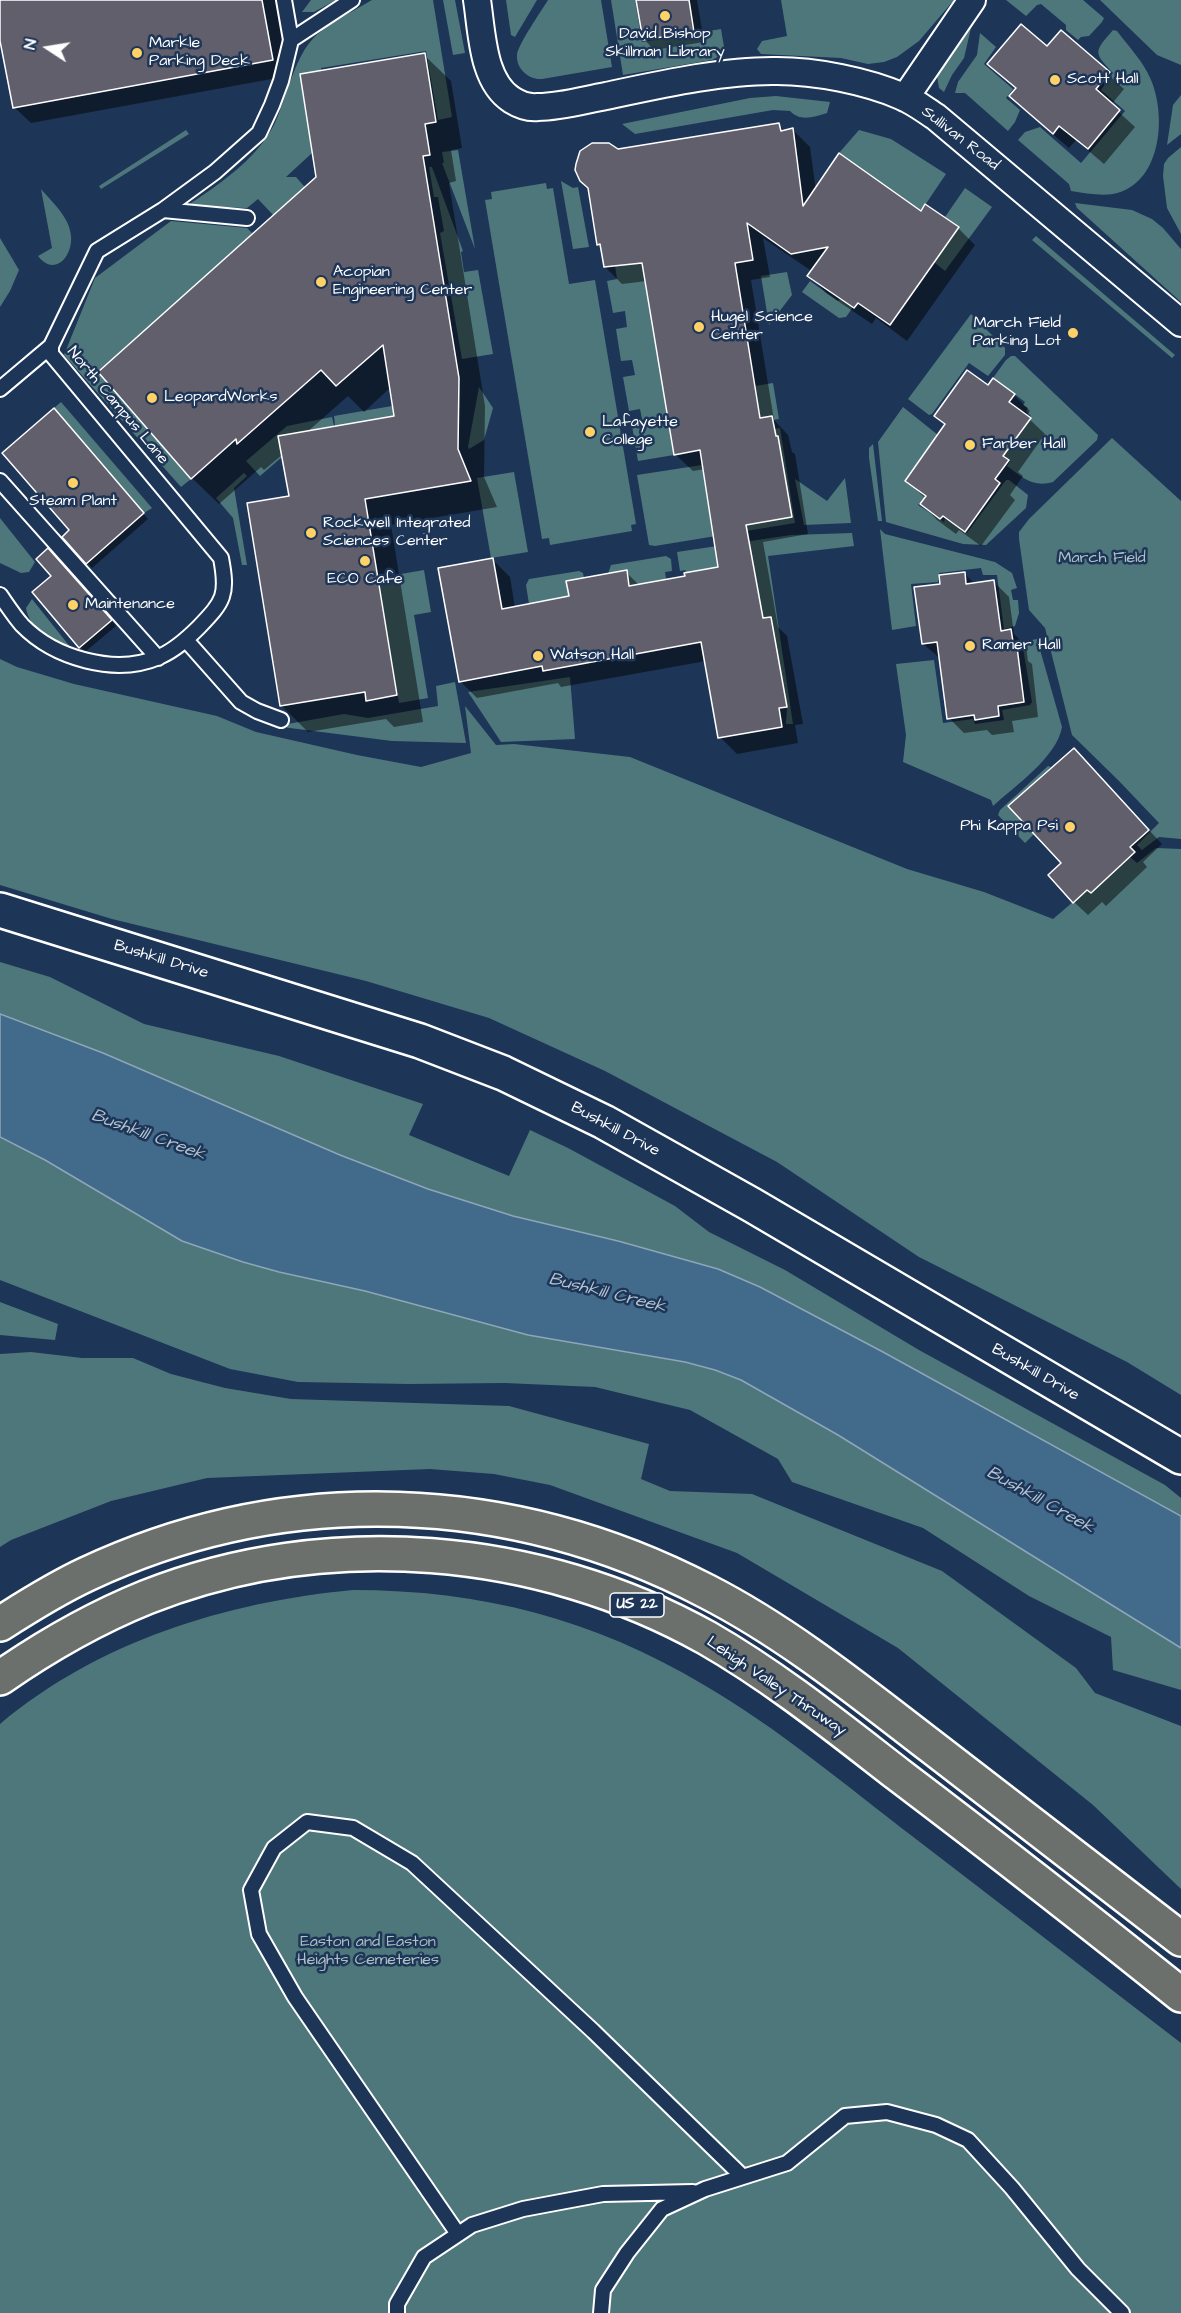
<!DOCTYPE html>
<html>
<head>
<meta charset="utf-8">
<style>
	body { margin:0 }
	#map { position:relative; width:1181px; height:2313px; overflow:hidden; background:#1d3557; font-family:"Architects Daughter",sans-serif }
	canvas { display:block }
	.north { position:absolute; left:18px; top:18px; width:60px; height:60px; -webkit-text-stroke:4px #1d3557; paint-order:stroke; rotate:282deg; font-size:16px; font-weight:700; line-height:24px; text-align:center; color:#fff }
	.north::after { content:''; display:block; margin:auto; width:21px; height:27px; background:#fff; clip-path:polygon(50% 0,100% 100%,50% 72%,0 100%) }
</style>
</head>
<body>
<div id="map">
<canvas width="1181" height="2313"></canvas>
<div class="north">N</div>
</div>
<script>
const ctx = document.querySelector('canvas').getContext('2d');
ctx.lineJoin = 'round';
function fill(path, color) {
  ctx.fillStyle = color;
  ctx.fill(path, 'evenodd');
}
function strokePath(path, color, width, dash) {
  ctx.strokeStyle = color;
  ctx.lineWidth = width;
  ctx.lineCap = dash ? 'butt' : 'round';
  ctx.setLineDash(dash || []);
  ctx.stroke(path);
}
function drawText(font, color, halo, rows, align = 'center') {
  ctx.font = font + ' "Architects Daughter",sans-serif';
  ctx.lineWidth = 5;
  ctx.setLineDash([]);
  ctx.textBaseline = 'middle';
  ctx.strokeStyle = halo;
  ctx.fillStyle = color;
  for (const [text, x, y, turn = 0] of rows) {
    ctx.save();
    ctx.translate(x, y);
    ctx.rotate((+turn || 0) * Math.PI / 180);
    ctx.textAlign = isNaN(turn) ? turn : align;
    if (halo) ctx.strokeText(text, 0, 0);
    ctx.fillText(text, 0, 0);
    ctx.restore();
  }
}
fill(new Path2D(`
	M311 0H336L314 12H302Z
	M372 0H433L452 117 438 120 426 51 321 68V71L300 74 312 153 286 177H296L331 217 274 216 258 199 247 208 187 206C219 184 255 161 274 125 286 100 294 60 311 41 324 25 354 11 372 0Z
	M443 0H455L465 53 453 55Z
	M506 0H537L515 37 511 35Z
	M548 0H601L612 67 542 79C529 80 516 69 517 55 517 46 542 10 548 0Z
	M611 0H635L642 42 721 29 724 47 723 54 712 60 623 75Z
	M781 0H954L919 41 897 57 884 62 868 64 841 58 761 54 757 49 762 41 787 36Z
	M1006 0H1083L1104 18 1102 22 1089 36 1081 37 1078 40 1066 30V25L1041 4 1037 5 1026 16Z
	M1100 0H1181V65L1157 55Z
	M971 28 964 58 952 75 944 92 939 88 937 76Z
	M1113 30 1117 31C1129 47 1143 61 1151 80 1167 117 1161 185 1113 194 1100 196 1084 193 1071 191L1069 184 1018 140 1025 132 1040 127 1081 163 1125 111 1101 90 1113 73C1093 52 1094 52 1113 30Z
	M980 33 996 47 984 64 1013 89 1006 98 1020 110 1015 122 1008 131 965 93H955L958 82 977 55Z
	M1181 95V134L1167 145 1173 105Z
	M776 96 830 102 827 113C813 117 801 122 790 111L773 110 635 134 622 124 750 98Z
	M186 130 189 134 101 189 99 186Z
	M859 130 891 139 946 174 921 211 839 153Z
	M1181 147V234L1167 208 1163 176 1164 164 1168 158Z
	M458 150 475 249 442 163H444L442 152Z
	M429 167H432L463 251 461 252 464 272 478 270 493 354 462 359 440 233 444 231 438 197H434Z
	M561 181 573 188 578 187 589 247 573 249Z
	M546 183 547 189 553 188 569 284 595 280 636 524 631 525 632 531 550 545 549 538 542 539 485 200 492 199 491 192Z
	M965 188 992 207 945 271 934 262 959 227 945 217Z
	M41 189C53 203 70 218 71 236 73 257 54 277 38 256L52 248Z
	M1075 203 1132 210 1152 219 1163 228 1181 249V302L1077 208Z
	M171 221 247 228 253 234 98 372 191 479 181 487 64 355 95 278Z
	M1036 236 1175 355 1172 358 1032 240Z
	M0 238 19 270 10 291 0 307Z
	M639 242 674 455 638 461 632 426 643 424 640 409 629 411 623 377 635 375 632 360 621 361 616 329 627 327 625 311 613 313 607 281 617 279 615 265Z
	M787 272 792 295 769 325 761 276Z
	M810 281 838 301 840 299 853 307 846 317 839 318 802 292Z
	M971 314 1005 348V355L988 376 969 363 932 414 929 415 908 399Z
	M1011 356H1015L1098 435 1097 440 1053 482C1033 488 1022 477 1007 466L1010 461 1003 456 1031 416 1026 411 1028 408 1023 405 1025 402 993 378 1006 360Z
	M773 383 779 419 772 420 771 416 760 418 755 386Z
	M479 387 493 408 484 440 469 449 468 447Z
	M61 402 152 508 144 513 54 408Z
	M392 406 394 416 335 426 334 416Z
	M903 407 938 435 905 481 926 496 918 505 944 522 945 519 967 533 1006 480H1009L1028 495 1026 508 986 545 963 544 886 522 878 442Z
	M332 417 334 426 279 436 282 457 260 476 246 461 287 426Z
	M780 428 795 523 655 546 649 545 637 475 702 465 712 531 791 517 778 436H775L774 429Z
	M1112 438 1181 501V839L1159 837 1142 850 1137 845 1159 823 1119 781 1072 735 1045 628 1029 610 1019 539V532L1029 519Z
	M873 444 882 521H878L869 458V448Z
	M514 472 528 552 491 558 477 478Z
	M244 473 247 476 234 488 247 565H242L233 518 216 498Z
	M845 478 851 523 804 525 795 479 827 501Z
	M0 518 35 562 29 572 21 573 0 563Z
	M880 529 885 534 995 562 1012 573 1017 588 1011 590 1013 600H1018L1019 613 1015 626 1004 629 997 575H983L981 568 939 573 938 582 911 584 916 626 892 630Z
	M852 533 854 546 768 556 793 724H786L787 707 771 618H763L753 561 684 573 686 570 680 571 677 552 791 535Z
	M666 556 671 559 672 571 665 572 666 579 629 586 626 571 608 574 611 565Z
	M424 570 431 612 414 615 428 698 399 703 378 578Z
	M579 571 583 573 584 578 566 581 569 596 529 604 526 585 529 579Z
	M32 599 71 648C52 645 29 628 26 608Z
	M1037 639 1062 727C1057 757 1015 786 993 806L991 800 903 762 906 735 896 664 934 660 943 723 973 719 975 724 1004 720 1002 710 1030 705 1032 702 1022 642Z
	M0 659 17 667 74 684 217 716 256 732 357 755 421 767 471 753 465 706 496 745 514 744 630 757 907 869 984 892 1053 919 1087 890 1091 893 1130 857 1137 863 1156 848 1181 849V1395L1127 1362 919 1257 777 1162 605 1071 489 1018 366 981 112 919 0 885Z
	M570 677 575 739 501 742 468 692Z
	M455 682 466 743 392 741 282 727V725L344 714 368 718 438 706 436 686Z
	M1048 766 1051 767 1009 806 1034 834 1025 843 998 815 1000 810Z
	M0 962 50 977 144 1024 279 1056 423 1104 409 1135 509 1176 530 1130 568 1148 675 1206 709 1232 785 1270 919 1350 1165 1485 1181 1498V1516L883 1352 760 1287 718 1269 618 1241 513 1216 428 1189 340 1155 103 1053 0 1014Z
	M0 1137 45 1160 182 1241 243 1262 279 1272 365 1291 528 1335 685 1362 715 1370 742 1380 838 1435 1181 1648V1690L1113 1670 1111 1637 1029 1596 923 1528 792 1482 778 1459 690 1410 595 1387 505 1383 409 1384 298 1382 230 1369 0 1280Z
	M0 1302 58 1324 55 1340 0 1335Z
	M31 1352 82 1358H133L171 1374 225 1388 291 1399 509 1406 649 1444 641 1479 670 1491 752 1494 942 1571 1076 1668 1095 1693 1181 1726V1889L1093 1805 898 1648 737 1553 550 1485 494 1474 430 1469 207 1478 111 1501 11 1540 0 1547V1354Z
	M353 1590C481 1590 594 1619 704 1685 778 1728 844 1784 912 1836 1002 1905 1091 1974 1181 2043V2313H0V1724C99 1641 226 1602 353 1590Z`), '#4e777c');
const water = new Path2D(`
	M0 1014 103 1053 340 1155 428 1189 513 1216 618 1241 718 1269 760 1287 883 1352 1181 1516V1648L838 1435 741 1380 715 1370 685 1362 528 1335 365 1291 279 1272 243 1262 182 1241 45 1160 0 1137Z`);
fill(water, '#426a8a');
strokePath(water, '#8ea6b9', 1.5);
fill(new Path2D(`
	M0 0H275L288 76 31 123 14 107 0 33Z
	M638 0H697L704 42 654 50 644 39Z
	M1061 32 1124 89 1111 105 1135 127 1104 164 1076 140 1069 148 1027 112 1011 96 1017 90 989 64 1047 48Z
	M424 55 451 81 462 148 451 150 456 181 449 183 485 406 484 477 497 507 391 525 423 722 394 727 386 719 308 732 281 705 291 497 283 454 264 470 261 467 219 504 192 478 100 372 318 178ZM391 387 396 417 306 433 348 396 364 412Z
	M779 125 785 131 793 130 810 147 816 191 921 213 958 228 975 245 907 341 876 318 872 324 826 293 809 275 813 269 810 270 763 238 770 277 751 280 774 420 788 435 792 452 795 454 808 534 763 542 778 627 787 636 803 724 795 725 798 743 737 754 720 737 706 661 561 687 558 683 477 698 460 681 492 559 510 577 515 608 570 598 626 572 640 586 686 577 719 568 705 469 693 471 675 454 647 281 622 284 605 267 602 248 598 244 618 150Z
	M988 387 1014 395 1030 411 1026 416 1045 434 1018 472 1023 476 1010 495 1015 500 981 546 959 530 956 534 937 520 922 504 926 499 907 481 946 426 936 416Z
	M58 415 148 519 92 568 64 537 71 531Z
	M53 555 116 626 85 652 34 592 53 576Z
	M964 573 975 584 993 581 1009 597 1014 634 1026 646 1028 661 1032 664 1038 717 1012 721 1014 732 992 735 987 730 964 733 949 718 941 659 923 644 942 585Z
	M1087 764 1162 844 1143 862 1147 867 1106 906 1102 902 1088 915 1074 902Z`), '#0007');
const building = new Path2D(`
	M0 0H262L273 60 13 108 0 41Z
	M636 0H689L694 32 643 40Z
	M1021 24 1047 46 1061 30 1110 72 1096 89 1120 110 1088 149 1059 126 1053 134 1009 96 1016 88 987 64Z
	M425 53 436 122 425 124 430 155 423 156 459 378 458 449 471 481 365 499 397 695 366 701 365 692 280 706 247 503 289 496 278 436 394 416 383 345 336 386 321 370 237 444 236 439 191 479 98 372 316 177 300 74Z
	M779 123 781 131 793 128 803 206 839 153 921 211 925 204 959 227 890 325 858 303 854 308 807 276 828 247 791 254 747 223 753 260 735 263 760 418 772 416 776 436H778L792 517 746 525 763 618 771 617 787 707 779 708 782 727 718 738 701 642 543 671 542 666 459 682 438 568 493 558 502 609 569 596 566 581 627 570 629 586 685 576 684 573 718 567 700 450 674 455 642 263 604 267 600 244 597 245 588 188 580 181 575 170 576 164 580 151 592 143H609L618 149Z
	M967 370 988 385 993 378 1015 394 1009 402 1031 418 1003 456 1009 460 995 479 1000 483 965 532 943 516 940 519 920 504 926 496 905 481 945 424 934 416Z
	M54 408 144 513 86 564 62 537 69 530 2 453Z
	M48 548 112 620 79 648 32 592 51 576 36 559Z
	M965 572 966 584 994 580 1001 631 1011 629 1014 648 1017 647 1024 702 998 706 999 716 975 720 974 715 947 719 937 642 922 644 914 587 940 584 939 575Z
	M1074 748 1149 830 1130 847 1135 852 1091 893 1087 890 1073 903 1048 875 1061 863 1008 806Z`);
fill(building, '#625f6c');
strokePath(building, '#fff', 1.5);
const service = new Path2D(`
	M291 40 352 0
	M163 210 247 218
	M0 389 51 346
	M0 481 158 658
	M0 595C7 605 14 616 22 625 54 658 115 676 159 657 175 650 187 639 199 627 224 601 228 595 221 558L51 354V346L97 251 163 210 215 172 259 133 272 105 281 81 291 40 284 0
	M186 640 241 702 257 711 281 720
	M458 2234 295 1997 259 1934 251 1890 274 1848 307 1822 353 1828 412 1863 593 2031 743 2177
	M397 2313V2304L424 2257 472 2225 523 2209 603 2194 693 2192
	M601 2313 603 2290 627 2253 662 2209 705 2189 787 2163 845 2116 887 2112 936 2125 968 2140 1012 2188 1078 2269 1122 2313`);
const minor = new Path2D(`
	M477 0C482 32 482 81 512 100 520 105 529 108 538 107 561 107 584 100 606 96 658 85 724 70 777 71 816 71 866 81 901 96 914 101 925 110 936 117L1181 323
	M905 98 972 0`);
const tertiary = new Path2D(`
	M0 910 420 1041 503 1073 604 1122 752 1205 1181 1457`);
const motorway = new Path2D(`
	M0 1624C28 1606 57 1588 87 1574 288 1480 511 1490 706 1591 788 1633 859 1691 932 1747 1015 1811 1098 1875 1181 1939
	M0 1678C46 1646 95 1618 147 1597 327 1526 539 1544 707 1638 775 1677 837 1727 899 1775 994 1847 1088 1920 1181 1995`);
strokePath(service, '#fff', 18);
strokePath(minor, '#fff', 30);
strokePath(tertiary, '#fff', 38);
strokePath(motorway, '#fff', 38);
strokePath(service, '#1d3557', 14);
strokePath(minor, '#1d3557', 26);
strokePath(tertiary, '#1d3557', 33);
strokePath(motorway, '#6b706d', 33);
for (const [x, y, r, color] of [
	[665,16,6,"#ffd166"],
	[137,53,6,"#ffd166"],
	[1055,80,6,"#ffd166"],
	[321,282,6,"#ffd166"],
	[699,327,6,"#ffd166"],
	[1073,333,6,"#ffd166"],
	[152,398,6,"#ffd166"],
	[590,432,6,"#ffd166"],
	[970,445,6,"#ffd166"],
	[73,483,6,"#ffd166"],
	[311,533,6,"#ffd166"],
	[365,561,6,"#ffd166"],
	[73,605,6,"#ffd166"],
	[970,646,6,"#ffd166"],
	[538,656,6,"#ffd166"],
	[1070,827,6,"#ffd166"]
]) {
  const dot = new Path2D();
  dot.arc(x, y, r, 0, 2 * Math.PI);
  ctx.fillStyle = color;
  ctx.fill(dot);
  strokePath(dot, '#1d3557', 2);
}
for (const [x, y, w] of [
	[637,1605,54]
]) {
  const box = new Path2D();
  box.roundRect(x - w / 2, y - 12, w, 24, 4.5);
  ctx.fillStyle = '#1d3557';
  ctx.fill(box);
  strokePath(box, '#fff', 1.5);
}
drawText('bold 15px', '#fff', null, [
	["US 22",637,1605]
]);
drawText('16px', '#fff', '#1d3557', [
	["David Bishop",665,35,"center"],
	["Skillman Library",665,53,"center"],
	["Markle",149,44],
	["Parking Deck",149,62],
	["Scott Hall",1067,80],
	["Acopian",333,273],
	["Engineering Center",333,291],
	["Hugel Science",711,318],
	["Center",711,336],
	["March Field",1061,324,"right"],
	["Parking Lot",1061,342,"right"],
	["LeopardWorks",164,398],
	["Lafayette",602,423],
	["College",602,441],
	["Farber Hall",982,445],
	["Steam Plant",73,502,"center"],
	["Rockwell Integrated",323,524],
	["Sciences Center",323,542],
	["ECO Cafe",365,580,"center"],
	["Maintenance",85,605],
	["Ramer Hall",982,646],
	["Watson Hall",550,656],
	["Phi Kappa Psi",1058,827,"right"]
], 'left');
drawText('16px', '#fff', '#1d3557', [
	["Sullivan Road",960,139,38],
	["North Campus Lane",117,406,50],
	["Bushkill Drive",161,960,17],
	["Bushkill Drive",615,1130,28],
	["Bushkill Drive",1035,1373,30],
	["Lehigh Valley Thruway",776,1687,34]
]);
drawText('16px', '#afc2c4', '#1d3557', [
	["March Field",1102,559],
	["Easton and Easton",368,1943],
	["Heights Cemeteries",368,1961]
]);
drawText('italic 18px', '#b3c3d0', '#1d3557', [
	["Bushkill Creek",148,1136,20],
	["Bushkill Creek",607,1294,14],
	["Bushkill Creek",1040,1501,29]
]);
</script>
</body>
</html>
